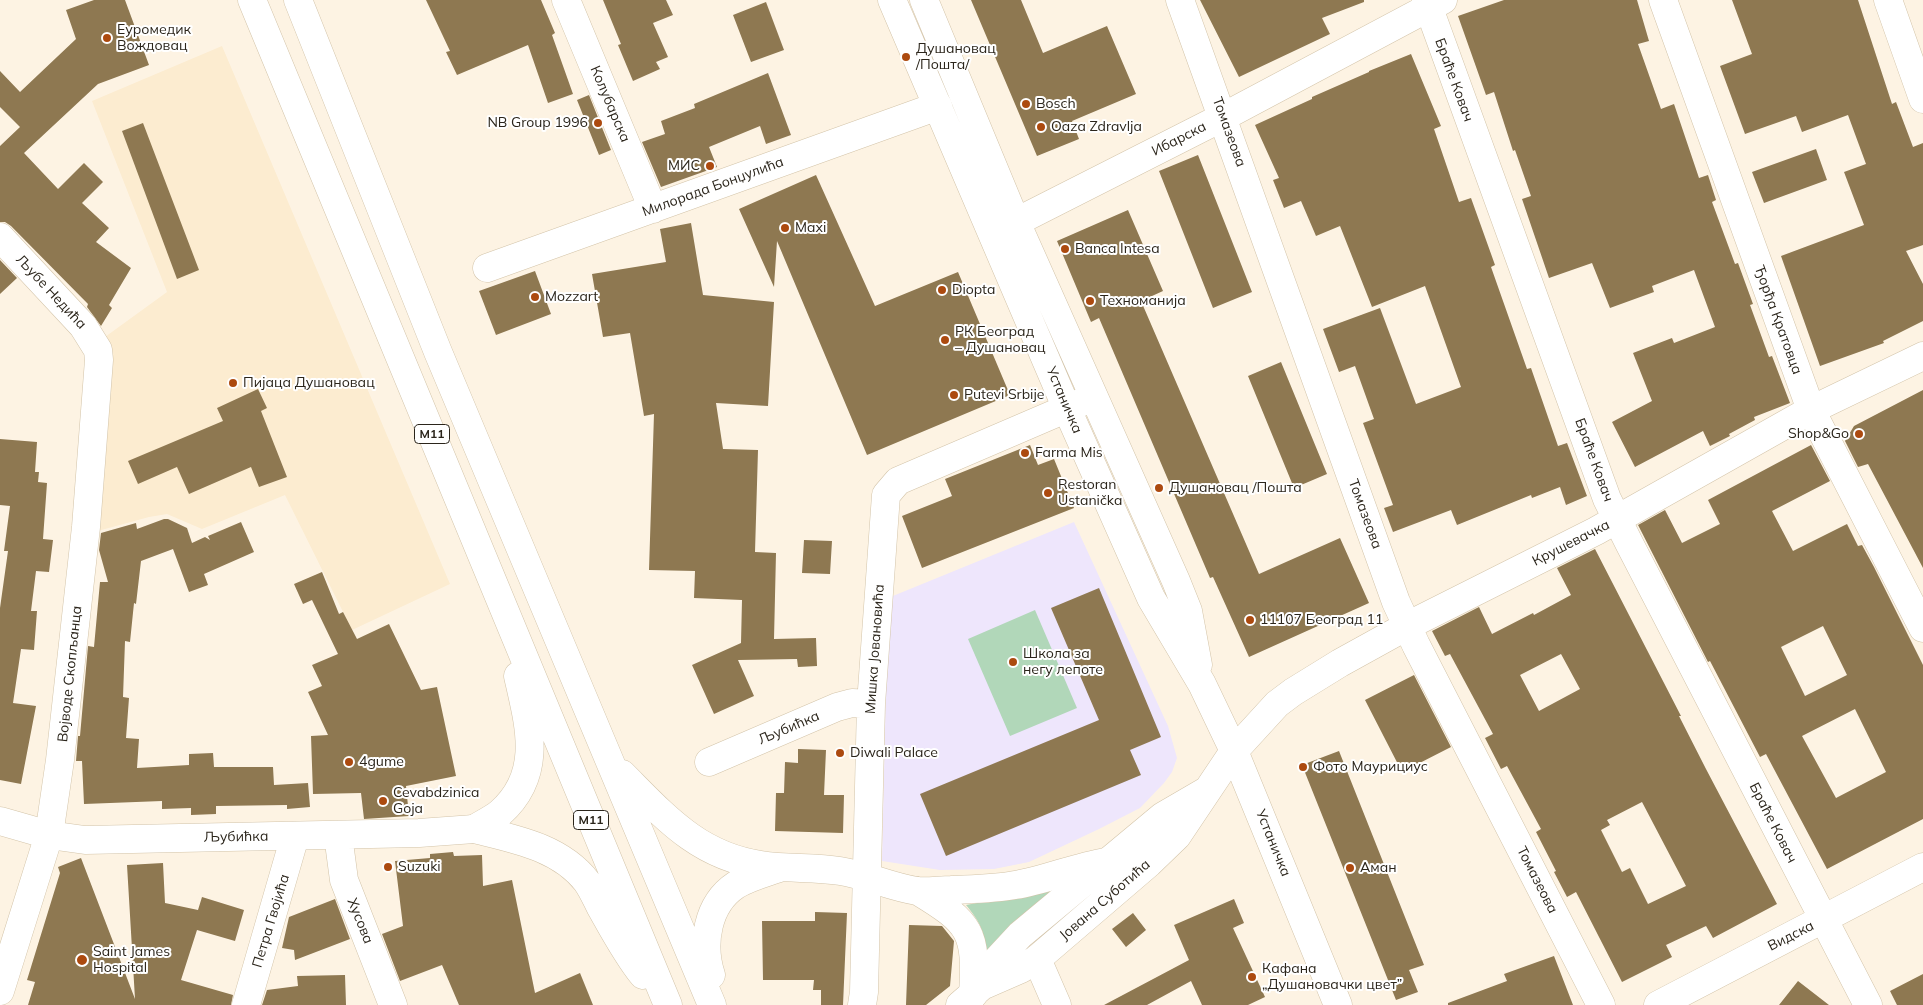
<!DOCTYPE html>
<html>
<head>
<meta charset="utf-8">
<style>
	body { margin:0 }
	canvas { display:block; background:#fdf3e3 }
</style>
</head>
<body>
<canvas width="1923" height="1005"></canvas>
<script>
const ctx = document.querySelector('canvas').getContext('2d');
ctx.lineJoin = 'round';
function fill(path, color) {
  ctx.fillStyle = color;
  ctx.fill(path, 'evenodd');
}
function strokePath(path, color, width, dash) {
  ctx.strokeStyle = color;
  ctx.lineWidth = width;
  ctx.lineCap = dash ? 'butt' : 'round';
  ctx.setLineDash(dash || []);
  ctx.stroke(path);
}
function drawText(font, color, halo, rows, align = 'center') {
  ctx.font = font + ' Mulish,sans-serif';
  ctx.lineWidth = 4;
  ctx.setLineDash([]);
  ctx.textBaseline = 'middle';
  ctx.strokeStyle = halo;
  ctx.fillStyle = color;
  for (const [text, x, y, turn = 0] of rows) {
    ctx.save();
    ctx.translate(x, y);
    ctx.rotate((+turn || 0) * Math.PI / 180);
    ctx.textAlign = isNaN(turn) ? turn : align;
    if (halo) ctx.strokeText(text, 0, 0);
    ctx.fillText(text, 0, 0);
    ctx.restore();
  }
}
fill(new Path2D(`
	M222 46 450 584 352 630 285 495 202 529 167 514 149 517 94 532 105 337 167 292 92 101Z`), '#fcecd0');
fill(new Path2D(`
	M1074 522 1168 726 1177 758 1172 772 1164 783 1140 808 1099 829 1029 862 994 869 940 870 882 861 888 598Z`), '#eee6fc');
fill(new Path2D(`
	M1035 610 1077 708 1010 736 968 639Z
	M1063 887 986 952C984 930 980 922 966 905Z`), '#b1d7b9');
fill(new Path2D(`
	M94 0H125L149 65 98 84 24 153 58 189 84 163 103 182 82 203 109 228 96 242 131 268 109 305 112 308 101 326 87 307 88 304 11 226 5 222H0V146L20 127 0 107V71L20 92 76 39 66 10Z
	M426 0H541L555 33 552 35 573 94 548 103 528 45 457 75 446 52 450 51Z
	M603 0H666L673 15 653 23 668 57 656 62 660 69 633 81 618 45 621 44Z
	M971 0H1021L1043 53 1107 26 1136 94 1072 121 1079 139 1037 156Z
	M1200 0H1364V2L1322 18 1330 34 1239 77Z
	M1504 0H1637L1649 41 1638 44 1661 109 1674 104 1699 178 1708 175 1716 200 1712 202 1735 264 1738 263 1753 304 1750 305 1769 357 1772 356 1790 403 1754 417 1755 420 1729 434 1730 436 1710 446 1703 431 1635 467 1612 422 1652 401 1633 353 1672 338 1674 343 1715 327 1694 270 1652 286 1654 292 1610 308 1592 263 1549 278 1522 199 1531 196 1515 150 1513 151 1494 92 1486 95 1458 16Z
	M1732 0H1858L1892 104 1896 102 1913 147 1923 143V245L1906 251 1923 284V321L1883 341 1884 343 1820 366 1781 256 1864 225 1844 172 1866 164 1848 115 1802 132 1796 116 1745 134 1720 66 1752 54Z
	M766 2 784 50 751 62 733 15Z
	M1411 54 1441 126 1434 129 1459 202 1471 198 1495 265 1491 267 1527 369 1531 368 1558 446 1567 443 1587 496 1566 505 1560 487 1532 498 1531 495 1457 525 1451 510 1393 532 1384 508 1393 505 1363 423 1374 419 1355 366 1339 372 1323 329 1380 308 1416 404 1461 387 1425 286 1372 307 1340 226 1316 236 1301 201 1284 208 1273 180 1279 178 1255 125 1312 99V97L1369 72V71Z
	M768 73 791 135 766 144 760 126 709 147 717 167 661 187 642 142 665 134 661 121 695 108 694 104Z
	M589 95 611 150 599 155 577 100Z
	M143 123 199 270 177 279 122 131Z
	M1816 149 1827 180 1764 203 1752 172Z
	M1198 155 1252 292 1213 308 1159 171Z
	M816 175 875 306 958 272 1010 395 867 455 777 241 774 287 739 209Z
	M1128 210 1163 291 1141 301 1259 574 1340 538 1369 603 1249 657 1213 577 1210 578 1099 318 1091 322 1057 241Z
	M691 223 703 295 774 302 768 406 716 403 723 449 758 450 755 552 776 553 774 639 816 638 817 666 798 667 797 659 738 660 754 696 714 714 692 665 741 643 742 600 694 598 695 571 649 570 654 414 644 416 630 333 603 337 592 274 666 262 660 229Z
	M0 260 17 278 0 294Z
	M535 271 551 314 496 335 479 291Z
	M1281 362 1327 474 1294 488 1248 376Z
	M258 389 267 408 261 411 287 477 259 487 251 467 189 494 177 467 138 484 128 461 223 421 217 408Z
	M1923 390V568L1868 464 1858 467 1845 441 1854 426Z
	M0 439 37 442 35 472H39L38 482 47 483 43 539 53 540 49 572 36 571 31 611H37L34 650 21 649 13 703 36 706 21 784 0 780V608L8 551H4L10 506 0 505Z
	M1030 445 1038 465 1054 459 1074 508 922 568 902 516 952 496 945 479Z
	M1811 445 1830 481 1772 511 1793 551 1847 524 1858 546 1862 545 1874 567 1923 665V819L1827 869 1766 754 1760 757 1710 661 1708 662 1638 525 1665 510 1682 543 1720 524 1708 500ZM1823 626 1847 675 1805 696 1781 647ZM1855 709 1886 772 1836 798 1802 736Z
	M164 519H168L187 528 192 543 205 537 210 540 208 536 241 522 254 552 204 574 208 585 189 592 173 549 141 561 136 604 134 603 130 642 125 641 123 697 129 698 126 738 139 739 137 768 189 765V754L213 753 214 767H273L274 785 308 783 310 807 287 809V805L216 806V814L191 815V808L162 809V801L84 804 82 761H76L78 736H80L88 646 94 647 100 582H108L99 550 101 533 136 523 137 529Z
	M804 540 832 541 830 574 802 573Z
	M1595 549 1681 716H1679L1706 769 1777 904 1713 938 1706 926 1666 945 1672 957 1622 982 1576 892 1567 897 1554 872 1556 871 1536 832 1541 829 1507 766 1501 769 1485 738 1493 734 1450 654 1445 656 1432 631 1479 607 1492 634 1533 613 1534 615 1571 595 1557 568ZM1561 654 1580 689 1539 711 1520 675ZM1642 802 1686 886 1648 904 1630 868 1622 872 1601 830 1610 825 1607 820Z
	M322 572 339 614 343 612 357 639 389 624 421 690 437 687 456 776 406 786 409 816 364 819 361 793 313 794 311 736 328 735 308 692 322 686 312 665 338 654 312 600 303 604 294 584Z
	M1099 588 1161 737 1130 750 1141 775 946 856 920 794 1099 720 1051 608Z
	M1414 675 1451 747 1402 772 1365 700Z
	M798 749 826 750 824 795H844L843 833 775 831 776 793H784L785 762 798 763Z
	M1339 751 1424 965 1409 970 1418 992 1396 1000 1302 765Z
	M453 852 454 856 482 855 483 886 512 880 535 993 580 973 593 1005H459L442 965 400 981 382 934 403 926 395 861 430 858V854Z
	M81 858 135 999 127 865 163 863 165 903 198 910 202 897 244 910 235 941 197 930 181 980 233 995 231 1005H28L35 982 27 980 60 873 58 867Z
	M335 899 350 939 295 960 294 950 282 948 289 917Z
	M1234 899 1244 923 1233 928 1265 997 1248 1005H1202L1191 981 1147 1005H1104L1189 960 1174 925Z
	M815 912 847 913 843 1005H821V990H813L814 980H763L762 921H815Z
	M1133 913 1146 930 1126 947 1112 929Z
	M909 925 942 926 954 941 950 986 926 1005H906Z
	M1554 956 1573 1005H1448V1003L1507 981 1504 974Z
	M1923 974V1005H1897L1890 991Z
	M345 975 346 1005H262L267 990 298 986 297 976Z
	M1798 981 1829 1005H1779Z`), '#8e7851');
const minor = new Path2D(`
	M566 0 653 209
	M1180 0 1396 602 1416 645 1601 1005
	M1426 0 1607 499 1629 543 1868 1005
	M1663 0 1811 410 1923 628
	M993 231 1016 222 1223 117 1443 0
	M0 237 83 326 98 350 99 360 86 527 60 760 49 835 0 991
	M487 268 938 106
	M709 762 837 707 852 703 871 704
	M1037 959 1057 1005
	M246 1005 295 836
	M862 1005 864 992 871 704 886 495 898 481 1089 399
	M1658 1005 1923 867`);
const tertiary = new Path2D(`
	M0 821 49 835 85 840 419 833 474 829
	M338 835 344 880 393 1005`);
const secondary = new Path2D(`
	M892 0 1067 409 1151 598 1202 684 1234 751 1338 1005
	M924 0 1016 222 1176 581 1188 611 1198 665
	M1888 0 1923 99
	M982 986 994 963 1020 935 1163 816 1206 791
	M960 1005 982 986 1021 969 1037 959 1149 863 1177 836 1234 751 1277 704 1293 692 1340 663 1407 626 1596 531 1811 410 1923 356`);
const trunk = new Path2D(`
	M252 0 668 1005
	M298 0 438 352 712 1005
	M622 774C664 816 698 856 761 865 787 869 814 867 840 871 866 875 891 887 917 891 928 892 940 890 951 890 972 889 994 889 1015 885 1046 880 1075 867 1106 862
	M474 829C514 839 560 847 587 882 592 889 596 898 600 906 613 929 626 954 643 975
	M474 829C482 824 493 819 500 813 544 774 529 725 518 676
	M918 891C971 923 977 932 973 995
	M711 975C701 944 707 904 736 885 749 877 765 873 779 868`);
strokePath(minor, '#d3c4a9', 29);
strokePath(tertiary, '#d3c4a9', 29);
strokePath(secondary, '#d3c4a9', 29);
strokePath(trunk, '#d3c4a9', 29);
strokePath(minor, '#fff', 28);
strokePath(tertiary, '#fff', 28);
strokePath(secondary, '#fff', 28);
strokePath(trunk, '#fff', 28);
for (const [x, y, r, color] of [
	[107,38,5,"#ac4a0f"],
	[906,57,5,"#ac4a0f"],
	[1026,104,5,"#ac4a0f"],
	[598,123,5,"#ac4a0f"],
	[1041,127,5,"#ac4a0f"],
	[710,166,5,"#ac4a0f"],
	[785,228,5,"#ac4a0f"],
	[1065,249,5,"#ac4a0f"],
	[942,290,5,"#ac4a0f"],
	[535,297,5,"#ac4a0f"],
	[1090,301,5,"#ac4a0f"],
	[945,340,5,"#ac4a0f"],
	[233,383,5,"#ac4a0f"],
	[954,395,5,"#ac4a0f"],
	[1859,434,5,"#ac4a0f"],
	[1025,453,5,"#ac4a0f"],
	[1159,488,5,"#ac4a0f"],
	[1048,493,5,"#ac4a0f"],
	[1250,620,5,"#ac4a0f"],
	[1013,662,5,"#ac4a0f"],
	[840,753,5,"#ac4a0f"],
	[349,762,5,"#ac4a0f"],
	[1303,767,5,"#ac4a0f"],
	[383,801,5,"#ac4a0f"],
	[388,867,5,"#ac4a0f"],
	[1350,868,5,"#ac4a0f"],
	[82,960,6,"#ac4a0f"],
	[1252,977,5,"#ac4a0f"]
]) {
  const dot = new Path2D();
  dot.arc(x, y, r, 0, 2 * Math.PI);
  ctx.fillStyle = color;
  ctx.fill(dot);
  strokePath(dot, '#fff', 2);
}
for (const [x, y, w] of [
	[432,434,35],
	[591,820,35]
]) {
  const box = new Path2D();
  box.roundRect(x - w / 2, y - 9.5, w, 19, 4);
  ctx.fillStyle = '#fff';
  ctx.fill(box);
  strokePath(box, '#2b251b', 1);
}
drawText('bold 12px', '#2b251b', null, [
	["M11",432,434],
	["M11",591,820]
]);
drawText('14px', '#2b251b', '#fff', [
	["Еуромедик",117,30],
	["Вождовац",117,46],
	["Душановац",916,49],
	["/Пошта/",916,65],
	["Bosch",1036,104],
	["NB Group 1996",588,123,"right"],
	["Oaza Zdravlja",1051,127],
	["МИС",700,166,"right"],
	["Maxi",795,228],
	["Banca Intesa",1075,249],
	["Diopta",952,290],
	["Mozzart",545,297],
	["Техноманија",1100,301],
	["РК Београд",955,332],
	["– Душановац",955,348],
	["Пијаца Душановац",243,383],
	["Putevi Srbije",964,395],
	["Shop&Go",1849,434,"right"],
	["Farma Mis",1035,453],
	["Restoran",1058,485],
	["Ustanička",1058,501],
	["Душановац /Пошта",1169,488],
	["11107 Београд 11",1260,620],
	["Школа за",1023,654],
	["негу лепоте",1023,670],
	["Diwali Palace",850,753],
	["4gume",359,762],
	["Фото Маурициус",1313,767],
	["Cevabdzinica",393,793],
	["Goja",393,809],
	["Suzuki",398,867],
	["Аман",1360,868],
	["Saint James",93,952],
	["Hospital",93,968],
	["Кафана",1262,969],
	["„Душановачки цвет”",1262,985]
], 'left');
drawText('14px', '#2b251b', '#fff', [
	["Браће Ковач",1454,80,70],
	["Колубарска",610,104,67],
	["Томазеова",1229,132,70],
	["Ибарска",1179,139,-27],
	["Милорада Бонџулића",713,187,-20],
	["Љубе Недића",51,292,47],
	["Ђорђа Кратовца",1778,320,70],
	["Устаничка",1064,400,67],
	["Браће Ковач",1594,460,70],
	["Томазеова",1365,514,70],
	["Крушевачка",1571,543,-27],
	["Мишка Јовановића",875,649,-86],
	["Војводе Скопљанца",70,674,-84],
	["Љубићка",789,728,-23],
	["Браће Ковач",1773,823,63],
	["Љубићка",236,837,-1],
	["Устаничка",1273,843,68],
	["Томазеова",1537,880,63],
	["Јована Суботића",1105,900,-41],
	["Петра Гвојића",271,921,-73],
	["Хусова",360,921,68],
	["Видска",1791,936,-27]
]);
</script>
</body>
</html>
